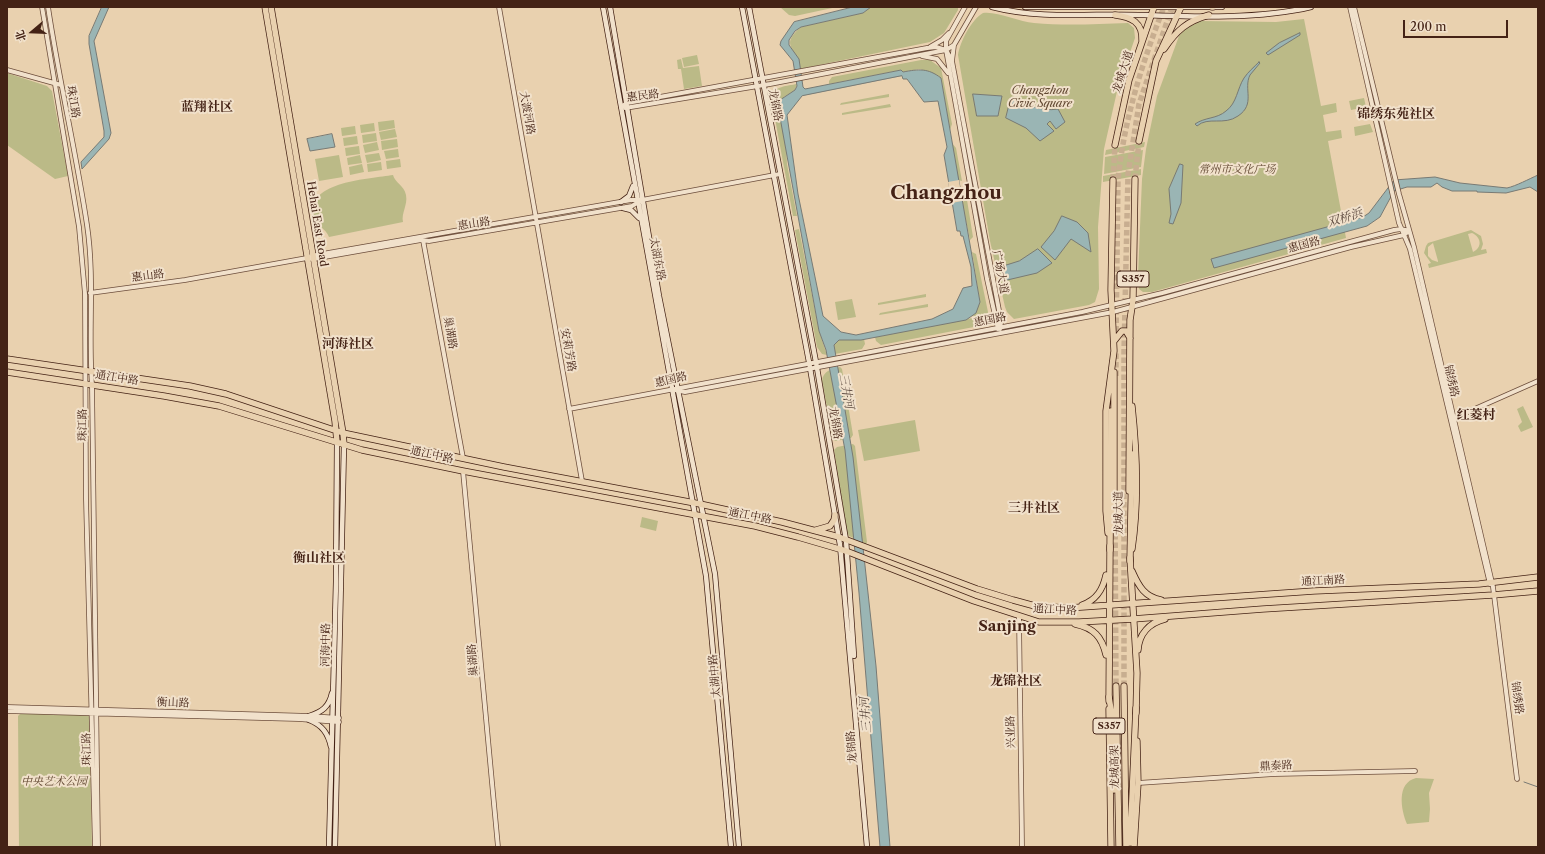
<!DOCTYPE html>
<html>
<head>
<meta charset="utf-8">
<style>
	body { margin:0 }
	#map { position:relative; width:1545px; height:854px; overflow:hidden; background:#e9d1af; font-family:"Libre Caslon Text","Noto Serif SC",serif }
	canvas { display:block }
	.frame { position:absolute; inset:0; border:8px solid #442215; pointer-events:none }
	.north { position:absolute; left:12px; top:12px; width:40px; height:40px; -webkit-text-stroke:3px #f1e1cb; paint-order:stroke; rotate:251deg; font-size:11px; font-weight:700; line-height:16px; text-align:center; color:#442215 }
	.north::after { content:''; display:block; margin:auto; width:14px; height:18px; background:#442215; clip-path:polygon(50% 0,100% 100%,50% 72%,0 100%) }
	.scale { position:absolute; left:1403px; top:20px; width:105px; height:18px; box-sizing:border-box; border:2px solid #442215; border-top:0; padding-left:5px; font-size:12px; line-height:14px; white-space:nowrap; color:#442215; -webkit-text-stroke:3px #f1e1cb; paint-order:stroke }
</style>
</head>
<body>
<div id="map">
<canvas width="1545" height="854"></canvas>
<div class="frame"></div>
<div class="north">北</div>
<div class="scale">200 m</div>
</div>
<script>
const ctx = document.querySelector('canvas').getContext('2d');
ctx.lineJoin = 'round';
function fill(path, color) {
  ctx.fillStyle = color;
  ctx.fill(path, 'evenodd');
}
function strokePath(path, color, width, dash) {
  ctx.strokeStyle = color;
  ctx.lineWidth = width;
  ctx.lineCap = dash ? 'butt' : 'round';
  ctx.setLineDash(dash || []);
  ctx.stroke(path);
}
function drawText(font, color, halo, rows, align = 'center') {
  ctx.font = font + ' "Libre Caslon Text","Noto Serif SC",serif';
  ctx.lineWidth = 4;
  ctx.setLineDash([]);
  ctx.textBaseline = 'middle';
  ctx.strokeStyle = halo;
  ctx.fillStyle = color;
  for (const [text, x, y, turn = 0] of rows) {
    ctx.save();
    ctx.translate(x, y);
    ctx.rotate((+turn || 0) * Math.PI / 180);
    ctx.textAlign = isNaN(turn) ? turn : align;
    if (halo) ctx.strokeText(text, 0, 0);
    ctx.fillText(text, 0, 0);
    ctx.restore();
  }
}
fill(new Path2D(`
	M780 7H837L795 16 789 15Z
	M871 7H958V10L944 33 930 42 800 69C798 48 778 46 801 27L863 13Z
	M983 13C997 11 1019 22 1034 23 1065 26 1097 24 1128 23L1134 28 1135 38 1118 87 1104 149 1098 227 1099 289 1095 302 1089 305 1014 319 1007 312 1005 307 990 241 958 55C960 42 971 20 983 13Z
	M1304 19 1321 106 1336 103 1337 112 1323 115 1326 132 1341 130 1342 138 1328 141 1346 238 1152 292H1143L1139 289 1138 276 1142 179 1146 149 1157 96 1179 36 1184 30 1200 21 1276 22Z
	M697 55 699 64 684 67 682 58Z
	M681 59 683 68 699 66 702 86 684 89 681 69H678L677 60Z
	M921 60H930L941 68 952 124 950 130 941 78 920 69 903 72 901 70 829 84V81L832 77Z
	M7 73 47 86 52 91 68 176 55 179 7 145Z
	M797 84 795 90 784 97 787 164 797 216H793L771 97C774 86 787 86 797 84Z
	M889 94V97L840 105 841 103Z
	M1364 98 1366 107 1351 110 1349 101Z
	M890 104 891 107 842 115V113Z
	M394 120 395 128 379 131 378 122Z
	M374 123 375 131 361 133 360 125Z
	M1370 124 1373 132 1355 136 1354 127Z
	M355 126 356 134 342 136 341 128Z
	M395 129 397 137 381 140 379 132Z
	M376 133 377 141 363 143 362 135Z
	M357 136 358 144 344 146 343 138Z
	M397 139 398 147 382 150 381 141Z
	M377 142 379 150 365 153 363 145Z
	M1145 142 1144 147 1105 155 1106 150Z
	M952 143 956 148 962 181 958 180Z
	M359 146 360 154 346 156 345 148Z
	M398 149 399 157 386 159 384 151Z
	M1143 150 1141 167 1104 174 1105 157Z
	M379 153 381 160 367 163 365 155Z
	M339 155 343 177 319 181 315 159Z
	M360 155 362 163 348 165 347 158Z
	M400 159 401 167 387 169 386 161Z
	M381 162 382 170 368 172 367 164Z
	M362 164 364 172 350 175 349 167Z
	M1141 169V175L1103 182V176Z
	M393 175C395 183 404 185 406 195 408 205 401 213 403 222L329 237C326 228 315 226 313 215 307 181 370 179 393 175Z
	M967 200 973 237 970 240 962 202Z
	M799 229 819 331 827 355 822 354 817 347 795 230Z
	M1471 230 1481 236 1483 244 1481 250 1486 249 1487 253 1429 268 1428 264 1431 263 1424 253 1426 246 1428 243ZM1472 233C1481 237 1483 247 1473 252L1468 234ZM1433 243 1438 261V262L1432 260 1428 256V247Z
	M972 252 976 254 988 312 987 322 979 326 881 345 876 341 875 337 972 318 980 302Z
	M926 294V297L878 305V303Z
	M852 299 856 317 838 320 835 302Z
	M928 304V307L879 315 880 313Z
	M864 339 865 344 862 349 835 354 834 345 839 340Z
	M840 367 842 369 853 435 851 438 836 441 833 440 822 381C823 371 831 369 840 367Z
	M1523 406 1533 427 1521 432 1518 426 1522 422 1517 409Z
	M915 420 920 451 864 461 858 430Z
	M853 444 855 446 867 542 866 544 849 536 847 532 834 450 837 447Z
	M642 517 658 521 656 531 640 527Z
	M20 714H85L89 716 92 847H19L18 716Z
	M1416 778 1434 779 1429 793 1430 809 1429 822 1407 824C1401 810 1396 783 1416 778Z`), '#bbba87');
const water = new Path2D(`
	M102 7H109L94 41 111 133 109 139 82 169 81 162 104 137V131L89 44V36Z
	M853 7H871L863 13 801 27 795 31 789 40V45L799 59 803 87 805 89 901 70 903 72C919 69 928 68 941 78L980 302 976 313 966 320 861 340H839L834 345 853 457 860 520 876 666 890 847H880L859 593 845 450 826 350 819 331 779 112 780 100 795 90 797 86 793 61 780 45 781 41 794 22ZM902 76 903 79H907L924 102 938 101 947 147 944 155 957 231H960L961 236H963L971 267 972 286 963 288 953 309 932 319 856 335 841 332 823 316 798 194 787 115 802 96Z
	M1300 33V35L1268 55 1266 53 1279 43Z
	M1259 62 1260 63C1257 67 1253 71 1250 75 1243 89 1256 104 1238 116 1224 126 1208 116 1197 126L1195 124C1205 117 1217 119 1226 111 1237 103 1237 89 1244 78 1248 72 1254 67 1259 62Z
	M973 94 1002 96 998 116H977Z
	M1011 98C1026 104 1041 112 1058 109L1065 122 1056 129 1050 121 1047 124 1054 131 1040 141 1026 128 1006 118Z
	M332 134 335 147 310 151 307 139Z
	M1180 164 1183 165 1181 203 1173 224 1169 223 1171 214 1169 189Z
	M1538 175V192L1530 187 1506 193 1477 192V191H1452L1442 187 1437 183 1431 187H1407L1394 191 1380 217 1367 226 1214 268 1211 259 1363 217 1369 213 1394 180 1435 177 1460 183 1507 188C1516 186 1529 179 1538 175Z
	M1062 216 1077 222 1088 233 1091 252 1071 239 1055 260 1041 247 1054 231Z
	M1038 249 1052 263 1037 273 1003 281 1000 267 1019 261Z`);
fill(water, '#9ab5b4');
strokePath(water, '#787a74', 1);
fill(new Path2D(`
	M959 180 962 201 952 203 948 182Z`), '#e9d1af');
strokePath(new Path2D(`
	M1524 782 1538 787
	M1537 847 1538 844`), '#787a74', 1);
strokePath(new Path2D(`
	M1135 179 1139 141
	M1113 180 1115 145`), '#c8ae90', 5.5, [5.5, 3]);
strokePath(new Path2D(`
	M1170 20 1177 7
	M1116 340 1118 180C1124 120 1142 63 1164 7
	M1116 376V351
	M1115 517 1116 686
	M1124 686V352L1128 174 1139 104 1172 7`), '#c8ae90', 5.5, [5.5, 3]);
const tertiary = new Path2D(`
	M42 7 79 227 85 294 86 499 95 847
	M48 7C59 80 76 152 87 225 95 278 88 332 92 385 93 539 95 693 98 847
	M499 7 582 481
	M965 7 946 41V50L987 279 998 329
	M976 7 954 45 952 61 1001 321 1000 329
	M1350 7 1399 223 1410 249 1490 584
	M1354 7 1399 194 1414 247 1493 587 1517 779
	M930 47 942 40 949 33
	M922 56 937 59 948 73
	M7 70 61 85
	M621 107 627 103 927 48 936 47 946 50 952 61
	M625 108 770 84 946 50 954 45
	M423 240 463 458
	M311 256 631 200H642L780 174
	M90 293 185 280 307 258 313 259 421 240 429 241 632 206 642 200
	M675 390 685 392 1113 312 1351 247 1404 235 1409 231
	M569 409 1082 312 1162 293 1394 230 1401 229 1409 231
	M1452 419 1538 381
	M463 471 498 847
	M1019 617 1022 847
	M7 707 309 716 339 718
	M7 711 299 719 339 722
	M1138 783 1274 774 1415 771`);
const secondary = new Path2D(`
	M603 7 706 576 731 847
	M610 7 659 296 715 574 739 847
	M742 7 809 362 840 545 867 847
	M749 7 816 362 846 540 854 656
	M992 7C1042 20 1093 13 1144 15 1195 17 1261 19 1311 7
	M1025 7H1222
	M621 202 629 196 633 186
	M623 208 631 210 639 218
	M309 716C322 712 329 707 332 693
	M309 720C322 725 328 733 331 747
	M329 847 336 582 337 442
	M335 847 344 445`);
const primary = new Path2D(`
	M265 7 335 421 337 442
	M271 7 343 433 344 445
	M1212 7H1213
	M1115 15C1131 17 1143 22 1142 41
	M1164 49C1176 31 1187 21 1209 15
	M1139 141 1156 61 1181 7
	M1115 145 1129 80 1154 7
	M1114 341 1122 331H1126L1130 338
	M7 359 190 386 226 394 343 433 504 467 700 504 782 522 839 537 977 589 1013 600 1035 606 1068 608 1314 591 1479 584 1538 577
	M7 372 164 396 219 406 362 450 463 471 755 526 798 537 846 551 974 601 1039 622H1079L1133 619 1263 609 1493 595 1538 591
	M1132 406C1137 453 1139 502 1132 549
	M1129 491 1130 320 1133 300 1135 179
	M1112 527 1114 511V372
	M816 530 830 526 834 520 835 515
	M1108 533 1106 511V411L1114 351 1111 290 1113 180
	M1130 558 1137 673 1136 713
	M1132 571C1139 587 1145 597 1161 600
	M1082 605C1097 600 1103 589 1106 575
	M1075 624C1094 628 1102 637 1106 655
	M1138 650C1139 634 1149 623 1165 619
	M1109 701 1110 546
	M1109 709 1111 847
	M1134 847 1138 783 1137 741`);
const trunk = new Path2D(`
	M1110 550 1111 411
	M1130 561 1132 454
	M1116 686 1119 847
	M1124 686 1126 847
	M1109 697 1113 723 1114 790
	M1130 843 1136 708`);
strokePath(tertiary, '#6d4e3c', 5.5);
strokePath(secondary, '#442215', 6);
strokePath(primary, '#442215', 7);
strokePath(trunk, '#442215', 7);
strokePath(tertiary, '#f1e1cb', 4);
strokePath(secondary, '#f1e1cb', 4.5);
strokePath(primary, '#e9d1af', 5.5);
strokePath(trunk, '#e9d1af', 5.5);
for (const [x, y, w] of [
	[1133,279,32],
	[1109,726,32]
]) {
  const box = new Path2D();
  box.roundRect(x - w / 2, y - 8, w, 16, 3);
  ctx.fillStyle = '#f1e1cb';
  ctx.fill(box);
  strokePath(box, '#442215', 1);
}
drawText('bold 10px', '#442215', null, [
	["S357",1133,279],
	["S357",1109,726]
]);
drawText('11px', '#442215', '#f1e1cb', [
	["龙城大道",1123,72,-72],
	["惠民路",643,96,-7],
	["珠江路",73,102,80],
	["龙锦路",775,105,79],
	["大渡河路",527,113,80],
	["Hehai East Road",317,224,81],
	["惠山路",474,224,-9],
	["惠国路",1304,245,-15],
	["太湖东路",657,259,79],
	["广场大道",1000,272,79],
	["惠山路",148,276,-7],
	["惠国路",990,320,-11],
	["巢湖路",450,333,80],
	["安莉芳路",568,350,80],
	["通江中路",117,378,9],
	["惠国路",671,380,-13],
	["锦绣路",1451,381,77],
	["龙锦路",835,423,80],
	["珠江路",83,425,-90],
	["通江中路",432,455,12],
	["龙城大道",1119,513,-91],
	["通江中路",750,516,11],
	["通江南路",1323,581,-3],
	["通江中路",1055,610,3],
	["河海中路",326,645,-89],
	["巢湖路",473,660,-95],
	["太湖中路",715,676,-95],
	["锦绣路",1517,698,82],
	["衡山路",173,703,2],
	["兴业路",1011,732,-91],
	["龙锦路",852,747,-95],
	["珠江路",87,749,-91],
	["鼎泰路",1276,766,-3],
	["龙城高架",1115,767,-91]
]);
drawText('italic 11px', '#624832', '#f1e1cb', [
	["Changzhou",1040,91],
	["Civic Square",1040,104],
	["常州市文化广场",1237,170],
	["中央艺术公园",54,782]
]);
drawText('italic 12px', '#5a473d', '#f1e1cb', [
	["双桥浜",1345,218,-18],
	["三井河",846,391,80],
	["三井河",866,715,-95]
]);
drawText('bold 13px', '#442215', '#f1e1cb', [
	["蓝翔社区",207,107],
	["锦绣东苑社区",1396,114],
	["河海社区",348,344],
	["红菱村",1476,415],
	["三井社区",1034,508],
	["衡山社区",319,558],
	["龙锦社区",1016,681]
]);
drawText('bold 15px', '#442215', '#f1e1cb', [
	["Sanjing",1007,627]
]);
drawText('bold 19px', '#442215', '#f1e1cb', [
	["Changzhou",946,194]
]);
</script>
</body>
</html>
